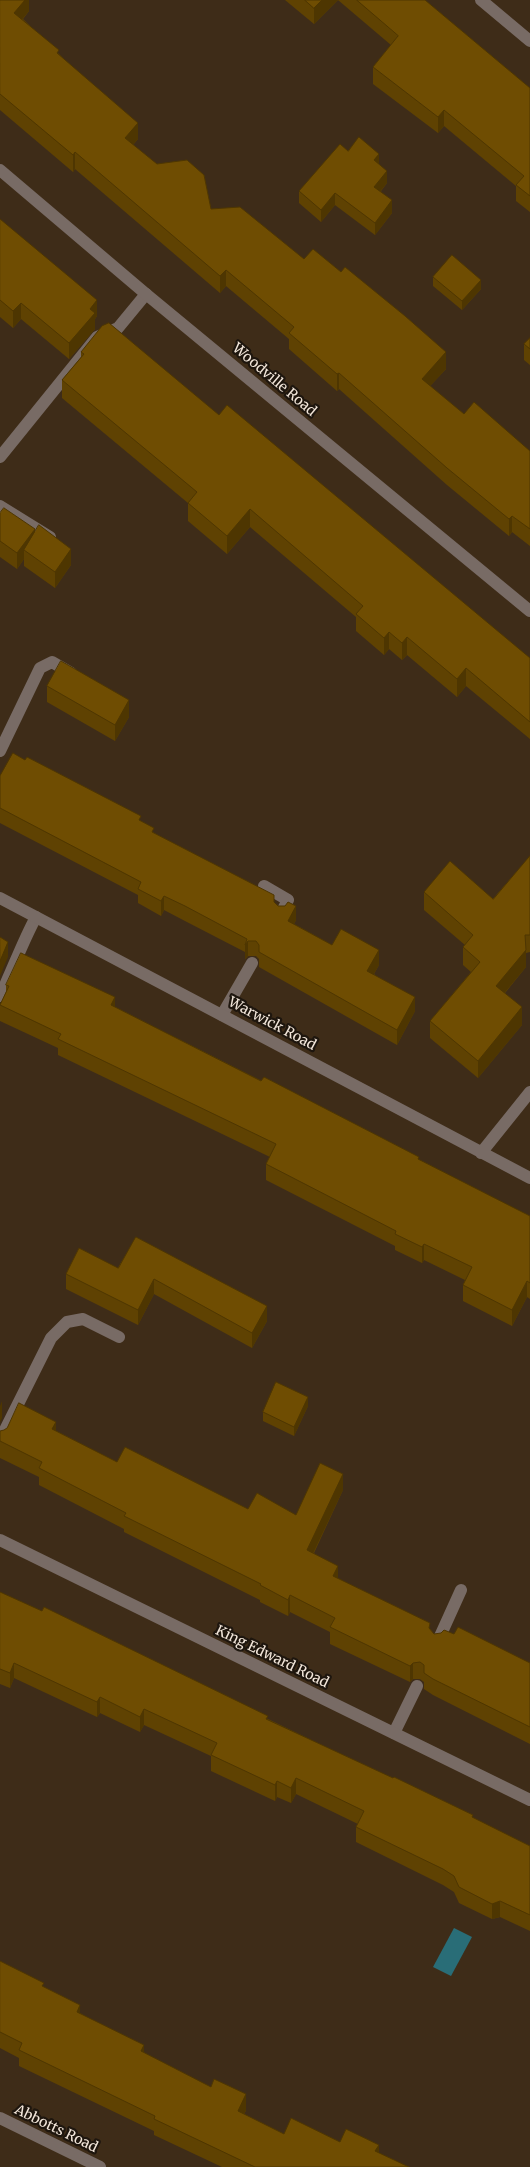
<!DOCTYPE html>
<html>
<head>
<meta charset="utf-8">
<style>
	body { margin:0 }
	canvas { display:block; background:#3e2c18 }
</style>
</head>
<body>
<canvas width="530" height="2167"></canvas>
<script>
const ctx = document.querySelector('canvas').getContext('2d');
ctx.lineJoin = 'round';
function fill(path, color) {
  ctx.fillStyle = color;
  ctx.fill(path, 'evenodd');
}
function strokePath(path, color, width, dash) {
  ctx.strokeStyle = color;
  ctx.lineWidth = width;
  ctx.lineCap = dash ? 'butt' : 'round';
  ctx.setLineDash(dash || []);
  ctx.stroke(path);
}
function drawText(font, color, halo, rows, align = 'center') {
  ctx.font = font + ' Merriweather,serif';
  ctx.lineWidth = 4.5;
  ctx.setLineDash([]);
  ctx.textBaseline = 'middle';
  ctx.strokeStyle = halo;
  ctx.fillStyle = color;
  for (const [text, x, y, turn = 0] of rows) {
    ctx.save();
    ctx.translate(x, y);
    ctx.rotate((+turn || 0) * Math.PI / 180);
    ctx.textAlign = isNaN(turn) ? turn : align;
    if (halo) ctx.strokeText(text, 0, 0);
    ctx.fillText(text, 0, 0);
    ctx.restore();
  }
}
fill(new Path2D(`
	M454 1928 472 1937 451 1976 433 1967Z`), '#296d77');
strokePath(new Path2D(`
	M0 457 97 337 118 328 146 294
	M0 506 50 537
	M0 751 40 668 52 662 71 673
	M264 886 288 900 281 913
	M0 996C13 969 22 943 36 917
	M222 1015 252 963
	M0 1440 51 1338 67 1322 83 1319 119 1337
	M437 1643 461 1590
	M394 1733 417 1686`), '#786b65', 12);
strokePath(new Path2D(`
	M481 0 530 41
	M0 170 146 294 530 611
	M0 898 530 1178
	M481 1153 530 1092
	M0 1540 530 1800
	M0 2118 100 2167`), '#786b65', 12);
fill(new Path2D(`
	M0 0H29V11L23 19 59 54 138 139 133 145 211 209 304 259 446 369 430 386 464 414 530 451V546L512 532 509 536 447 485 339 389 337 391 289 349V339L226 286 220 293 75 169 73 172 0 110Z
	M285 0H338L314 24Z
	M338 0H425L530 88V212L516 201V186L444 126 438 133 373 84V67L391 45Z
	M348 151 379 164 387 183 381 191 392 213 375 235 335 205 321 222 299 203V191Z
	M0 219 97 316 95 319V329L69 359 21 319 13 328 0 317Z
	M433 277 481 289 462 310 433 286Z
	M530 338V365L524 360V344Z
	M81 352 219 415 530 658V739L466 686 457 697 407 655 402 660 389 649 384 655 356 631V617L250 527 227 554 188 521V503L62 398V380L81 357Z
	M0 513 35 532 71 565 55 588 24 566V559L17 569 0 557Z
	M47 686 129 717 115 741 47 702Z
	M0 776 141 821 154 833 274 902 296 920 294 924 332 945 379 965 374 974 415 1011 397 1045 259 967V959L256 956H248L245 959V952L185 921 164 910 161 916 138 903V895L0 823Z
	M530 856V952L526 953V967L505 993 522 1025 478 1078 430 1038V1021L471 972 463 965V947L465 945 424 910V892L493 899Z
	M6 985 115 1007 530 1216V1299L527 1297 512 1326 463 1301V1285L465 1280 424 1260 422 1263 395 1250V1246L266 1180V1164L270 1157 58 1055V1048L0 1021V1005L6 992Z
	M136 1237 267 1321 252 1348 154 1294 138 1325 66 1289V1274L118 1268Z
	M308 1406 294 1436 263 1421V1412Z
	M0 1431H56L117 1462 248 1509 296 1515 343 1490 314 1553 338 1578 430 1629 434 1634H454L530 1663V1744L433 1695 424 1689V1682L420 1679H413L410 1682 330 1644V1632L290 1612 288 1616 260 1602V1600L124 1532V1529L39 1485V1477L0 1458Z
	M0 1592 268 1719 530 1846V1931L500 1917 492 1919 459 1903 454 1892 443 1885 356 1842V1827L358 1824 296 1794 291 1803 277 1797 275 1801 211 1771V1756L144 1725 140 1732 100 1713 97 1717 14 1678 10 1688 0 1684Z
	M0 1961 44 1987 80 2013 144 2053 246 2110 244 2115 284 2134 340 2142 379 2153 409 2167H222L154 2135V2131L19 2066V2058L0 2048Z`), '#5f4202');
fill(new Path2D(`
	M25 0H29V11L14 29V13Z
	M322 0H338L314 24V8Z
	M444 110V126L438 133V117Z
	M138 123V139L125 154V138Z
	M75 152V169L73 172V155Z
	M379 154V167L374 160Z
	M387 171V183L374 199V187Z
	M335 193V205L321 222V210Z
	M392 200V213L375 235V223Z
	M226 270V286L220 293V276Z
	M481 280V289L462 310V301Z
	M97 300V316L95 319V329L69 359V343L90 309Z
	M21 303V319L13 328V311Z
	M446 352V369L422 395V379Z
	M339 373V389L337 391V374Z
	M250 509V527L227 554V536Z
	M512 516V532L509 536V519Z
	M35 529V545L24 550V559L17 569V553Z
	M71 549V565L55 588V572Z
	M389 632V649L384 655V638Z
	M407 637V655L402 660V643Z
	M466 668V686L457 697V679Z
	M129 700V717L115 741V725Z
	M164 896V910L161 916V901Z
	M296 906V920L288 936V921Z
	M248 941V956L245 959V945Z
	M8 942V957L0 976V961Z
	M379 950V965L367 986V971Z
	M526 950V967L496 1003V986Z
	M115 997V1013L111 1005Z
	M415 997V1011L397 1045V1030Z
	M522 1007V1025L478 1078V1061Z
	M424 1244V1260L422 1263V1247Z
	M154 1279V1294L138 1325V1310Z
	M527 1281V1297L512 1326V1310Z
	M267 1306V1321L252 1348V1333Z
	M308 1397V1406L294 1436V1427Z
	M2 1401V1418L0 1422V1406Z
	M56 1422V1438L52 1429Z
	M343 1474V1490L307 1566V1550Z
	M338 1566V1582L333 1576Z
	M290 1595V1612L288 1616V1600Z
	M14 1663V1678L10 1688V1673Z
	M413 1663V1679L410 1682V1666Z
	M100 1697V1713L97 1717V1702Z
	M144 1709V1725L140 1732V1717Z
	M296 1778V1794L291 1803V1788Z
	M277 1781V1797L275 1801V1785Z
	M500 1901V1917L492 1919V1904Z
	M80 2005V2021L77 2012Z
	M144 2045V2061L141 2051Z
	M246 2094V2110L238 2128V2111Z
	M379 2145V2161L375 2151Z`), '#4e3601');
const building = new Path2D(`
	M0 0H25L14 13 59 50 57 53 138 123 125 138 157 164 187 160 204 175 211 209 240 207 304 259 313 249 341 272 345 267 405 316 446 352 422 379 464 414 474 402 530 451V529L512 516 509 519 447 468 339 373 337 374 289 333 294 327 226 270 220 276 75 152 73 155 0 94Z
	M305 0H322L314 8Z
	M357 0H425L530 88V196L516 185 524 176 444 110 438 117 373 67 398 36Z
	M359 137 379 154 374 160 387 171 374 187 392 200 375 223 335 193 321 210 299 191 340 144 348 151Z
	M0 219 97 300 90 309 95 313 69 343 21 303 13 311 0 300Z
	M452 255 481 280 462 301 433 277Z
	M109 323 219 415 227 405 530 658V722L466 668 457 679 407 637 402 643 389 632 384 638 356 614 363 606 250 509 227 536 188 503 197 492 62 380 84 354 81 352 102 326Z
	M530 338V349L524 344Z
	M4 508 35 529 17 553 0 541V513Z
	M39 525 71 549 55 572 24 550Z
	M61 661 129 700 115 725 47 686Z
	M13 753 25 760 27 757 141 816 139 820 154 828 152 832 274 895V902L278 906H285L288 902 296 906 288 921 332 945 341 929 379 950 367 971 415 997 397 1030 259 952V945L256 941H248L245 945 247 939 185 906 164 896 161 901 138 889 141 882 0 808V776Z
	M530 856V935H525L526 950 496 986 522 1007 478 1061 430 1021 480 962 463 947 473 935 424 892 450 861 493 899Z
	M0 937 8 942 0 961Z
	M21 953 115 997 111 1005 261 1081 264 1077 419 1157 418 1159 530 1216V1283L527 1281 512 1310 463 1285 472 1267 424 1244 422 1247 395 1234 396 1231 266 1164 276 1144 58 1039 61 1034 0 1005 9 986 6 985Z
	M136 1237 267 1306 252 1333 154 1279 138 1310 66 1274 79 1248 118 1268Z
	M276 1382 308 1397 294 1427 263 1412Z
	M19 1403 56 1422 52 1429 117 1462 125 1447 248 1509 257 1493 296 1515 320 1463 343 1474 307 1550 338 1566 333 1576 430 1623 429 1628 434 1634 441 1633 444 1630 454 1634 458 1627 530 1663V1727L433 1679 424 1673V1665L420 1662 413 1663 410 1666 330 1627 335 1618 290 1595 288 1600 260 1585 261 1584 124 1516 126 1513 39 1468 42 1462 0 1441V1431L4 1430 7 1428Z
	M0 1592 42 1611 44 1607 268 1716 266 1719 393 1778 394 1777 473 1815 472 1817 530 1846V1915L500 1901 492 1904 459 1887 454 1876 443 1869 356 1827 364 1811 296 1778 291 1788 277 1781 275 1785 211 1755 217 1743 144 1709 140 1717 100 1697 97 1702 14 1663 10 1673 0 1669Z
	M0 1961 44 1983 42 1986 80 2005 77 2012 144 2045 141 2051 211 2087 214 2079 246 2094 238 2111 284 2134 291 2118 340 2142 346 2129 379 2145 375 2151 409 2167H255L154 2119 155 2116 19 2050 22 2043 0 2032Z`);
fill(building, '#6f4d02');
strokePath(building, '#4e3601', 1);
drawText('14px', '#f2e6da', '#1e160e', [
	["Woodville Road",274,380,40],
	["Warwick Road",272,1024,28],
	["King Edward Road",272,1657,26],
	["Abbotts Road",56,2129,26]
]);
</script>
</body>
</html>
